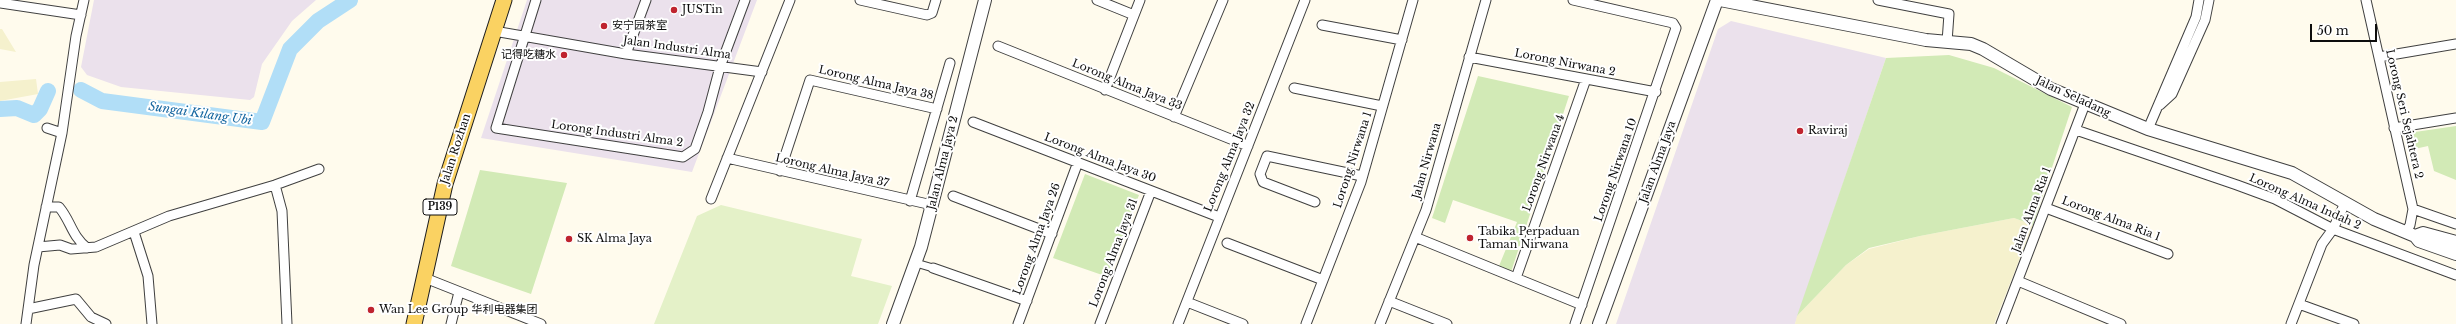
<!DOCTYPE html>
<html>
<head>
<meta charset="utf-8">
<style>
	body { margin:0 }
	#map { position:relative; width:2456px; height:324px; overflow:hidden; background:#fffbed; font-family:"Libre Baskerville",serif }
	canvas { display:block }
	.scale { position:absolute; left:2310px; top:24px; width:67px; height:18px; box-sizing:border-box; border:2px solid #0d0d0d; border-top:0; padding-left:5px; font-size:12px; line-height:14px; white-space:nowrap; color:#0d0d0d; -webkit-text-stroke:3px #fff; paint-order:stroke }
</style>
</head>
<body>
<div id="map">
<canvas width="2456" height="324"></canvas>
<div class="scale">50 m</div>
</div>
<script>
const ctx = document.querySelector('canvas').getContext('2d');
ctx.lineJoin = 'round';
function fill(path, color) {
  ctx.fillStyle = color;
  ctx.fill(path, 'evenodd');
}
function strokePath(path, color, width, dash) {
  ctx.strokeStyle = color;
  ctx.lineWidth = width;
  ctx.lineCap = dash ? 'butt' : 'round';
  ctx.setLineDash(dash || []);
  ctx.stroke(path);
}
function drawText(font, color, halo, rows, align = 'center') {
  ctx.font = font + ' "Libre Baskerville","Noto Sans SC",serif';
  ctx.lineWidth = 4;
  ctx.setLineDash([]);
  ctx.textBaseline = 'middle';
  ctx.strokeStyle = halo;
  ctx.fillStyle = color;
  for (const [text, x, y, turn = 0] of rows) {
    ctx.save();
    ctx.translate(x, y);
    ctx.rotate((+turn || 0) * Math.PI / 180);
    ctx.textAlign = isNaN(turn) ? turn : align;
    if (halo) ctx.strokeText(text, 0, 0);
    ctx.fillText(text, 0, 0);
    ctx.restore();
  }
}
fill(new Path2D(`
	M94 0H316L292 21 262 64 254 97 250 100 121 87 87 75 81 67Z
	M527 0H757L692 172 481 138Z
	M1731 21 1886 58 1795 324H1616L1718 29Z`), '#ebe1ec');
fill(new Path2D(`
	M0 29H2L16 52 0 49Z
	M36 79 38 94 0 101V82Z
	M2014 218 2033 225 1994 324H1795L1797 316 1846 265 1869 249 1920 236Z`), '#f5f1cd');
fill(new Path2D(`
	M1949 55 1994 68 2072 107 2033 225 2014 218 1920 236 1869 248 1846 265 1797 316 1886 58Z
	M1478 76 1569 96 1511 272 1499 266 1517 222 1453 200 1445 223 1432 218Z
	M2456 126V180L2434 171 2428 146 2410 150 2407 141 2415 132Z
	M480 170 567 183 531 294 451 266Z
	M1085 174 1139 195 1108 277 1053 258Z`), '#d2eab6');
fill(new Path2D(`
	M721 205 862 239 851 276 892 286 878 324H654L697 216Z`), '#e4f1c8');
strokePath(new Path2D(`
	M81 90 102 101 262 122 290 49 318 21 350 0
	M0 109 17 108 34 115 40 109 48 91`), '#b1def7', 16);
const pedestrian = new Path2D(`
	M916 263 933 268`);
const minor = new Path2D(`
	M536 0 496 128 683 157 695 149 708 112 720 67 745 0
	M860 0 927 15 932 13 936 0
	M1097 0 1134 15
	M1573 0 1673 23 1676 28 1575 324
	M1878 0 1949 14 1947 42
	M2366 0 2413 209 2410 225 2406 232
	M0 3 81 15
	M1322 25 1402 40
	M494 31 626 54 762 72
	M998 46 1248 146
	M626 54 646 0
	M1469 57 1656 92
	M2379 57 2456 44
	M1294 88 1382 106
	M1105 90 1140 0
	M2160 105 2172 94 2205 20 2209 0
	M1174 117 1223 0
	M973 122 1219 217
	M47 128 62 133
	M2394 128 2456 118
	M2148 129 2196 17 2199 0
	M2076 130 2237 185 2275 199 2333 229 2456 275
	M727 158 932 205
	M780 171 810 80 937 109
	M275 185 282 211 287 324
	M953 196 1052 234
	M711 199 790 0
	M910 201 950 63
	M1315 202 1263 182 1260 174 1267 156 1362 176
	M46 207H59C71 221 71 235 87 248
	M2046 208 2168 254
	M2413 209 2456 224
	M134 232 148 276 152 324
	M1415 237 1582 305
	M1227 243 1323 280
	M38 247 60 245 71 249 96 247 169 216 275 185 319 169
	M933 268 1027 301
	M425 278 541 324
	M1516 278 1586 79
	M2018 281 2121 324
	M1389 301 1447 324
	M1187 302 1243 324
	M2299 304 2354 324
	M28 309 76 299 91 317 106 324
	M26 324 34 265 62 133 76 36 84 0
	M451 324 459 292
	M1018 324 1078 162
	M1100 324 1151 191
	M1178 324 1305 0
	M1306 324 1361 182 1413 0
	M1380 324 1426 210 1486 0
	M2001 324 2085 104
	M2291 324 2322 244 2333 229 2345 203`);
const tertiary = new Path2D(`
	M1720 0 1926 40 1971 44 1983 49 2051 89 2148 129 2292 173 2374 219 2415 236 2419 241 2456 254
	M2415 236 2423 233 2456 242
	M893 324 921 247 985 0
	M1599 324 1717 0`);
const primary = new Path2D(`
	M414 324 445 184 504 0`);
strokePath(pedestrian, '#404040', 9);
strokePath(minor, '#404040', 11);
strokePath(tertiary, '#404040', 14);
strokePath(primary, '#1e1e1e', 17);
strokePath(pedestrian, '#fff', 7);
strokePath(minor, '#fff', 9);
strokePath(tertiary, '#fff', 12);
strokePath(primary, '#fad262', 15);
for (const [x, y, r, color] of [
	[674,10,4,"#bf232e"],
	[604,26,4,"#bf232e"],
	[564,55,4,"#bf232e"],
	[1800,131,4,"#bf232e"],
	[1470,238,4,"#bf232e"],
	[569,239,4,"#bf232e"],
	[371,310,4,"#bf232e"]
]) {
  const dot = new Path2D();
  dot.arc(x, y, r, 0, 2 * Math.PI);
  ctx.fillStyle = color;
  ctx.fill(dot);
  strokePath(dot, '#fff', 1.5);
}
for (const [x, y, w] of [
	[440,207,34]
]) {
  const box = new Path2D();
  box.roundRect(x - w / 2, y - 8, w, 16, 3);
  ctx.fillStyle = '#fff';
  ctx.fill(box);
  strokePath(box, '#0d0d0d', 1);
}
drawText('bold 10px', '#0d0d0d', null, [
	["P139",440,207]
]);
drawText('11px', '#0d0d0d', '#fff', [
	["JUSTin",682,10],
	["安宁园茶室",612,26],
	["记得吃糖水",556,55,"right"],
	["Raviraj",1808,131],
	["Tabika Perpaduan",1478,232],
	["Taman Nirwana",1478,245],
	["SK Alma Jaya",577,239],
	["Wan Lee Group 华利电器集团",379,310]
], 'left');
drawText('11px', '#0d0d0d', '#fff', [
	["Jalan Industri Alma",677,48,8],
	["Lorong Nirwana 2",1565,63,11],
	["Lorong Alma Jaya 38",876,83,13],
	["Lorong Alma Jaya 33",1127,85,22],
	["Jalan Seladang",2073,97,25],
	["Lorong Seri Sejahtera 2",2404,114,77],
	["Lorong Industri Alma 2",617,134,8],
	["Jalan Rozhan",456,149,-72],
	["Lorong Alma Jaya 32",1230,157,-68],
	["Lorong Alma Jaya 30",1100,158,21],
	["Lorong Nirwana 1",1353,160,-72],
	["Jalan Nirwana",1427,161,-74],
	["Jalan Alma Jaya",1658,162,-70],
	["Jalan Alma Jaya 2",943,163,-76],
	["Lorong Nirwana 4",1544,163,-70],
	["Lorong Nirwana 10",1616,170,-71],
	["Lorong Alma Jaya 37",832,171,13],
	["Lorong Alma Indah 2",2305,202,24],
	["Jalan Alma Ria 1",2032,210,-69],
	["Lorong Alma Ria 1",2111,219,21],
	["Lorong Alma Jaya 26",1037,239,-70],
	["Lorong Alma Jaya 31",1114,253,-69]
]);
drawText('italic 12px', '#1566a0', '#fff', [
	["Sungai Kilang Ubi",200,114,8]
]);
</script>
</body>
</html>
